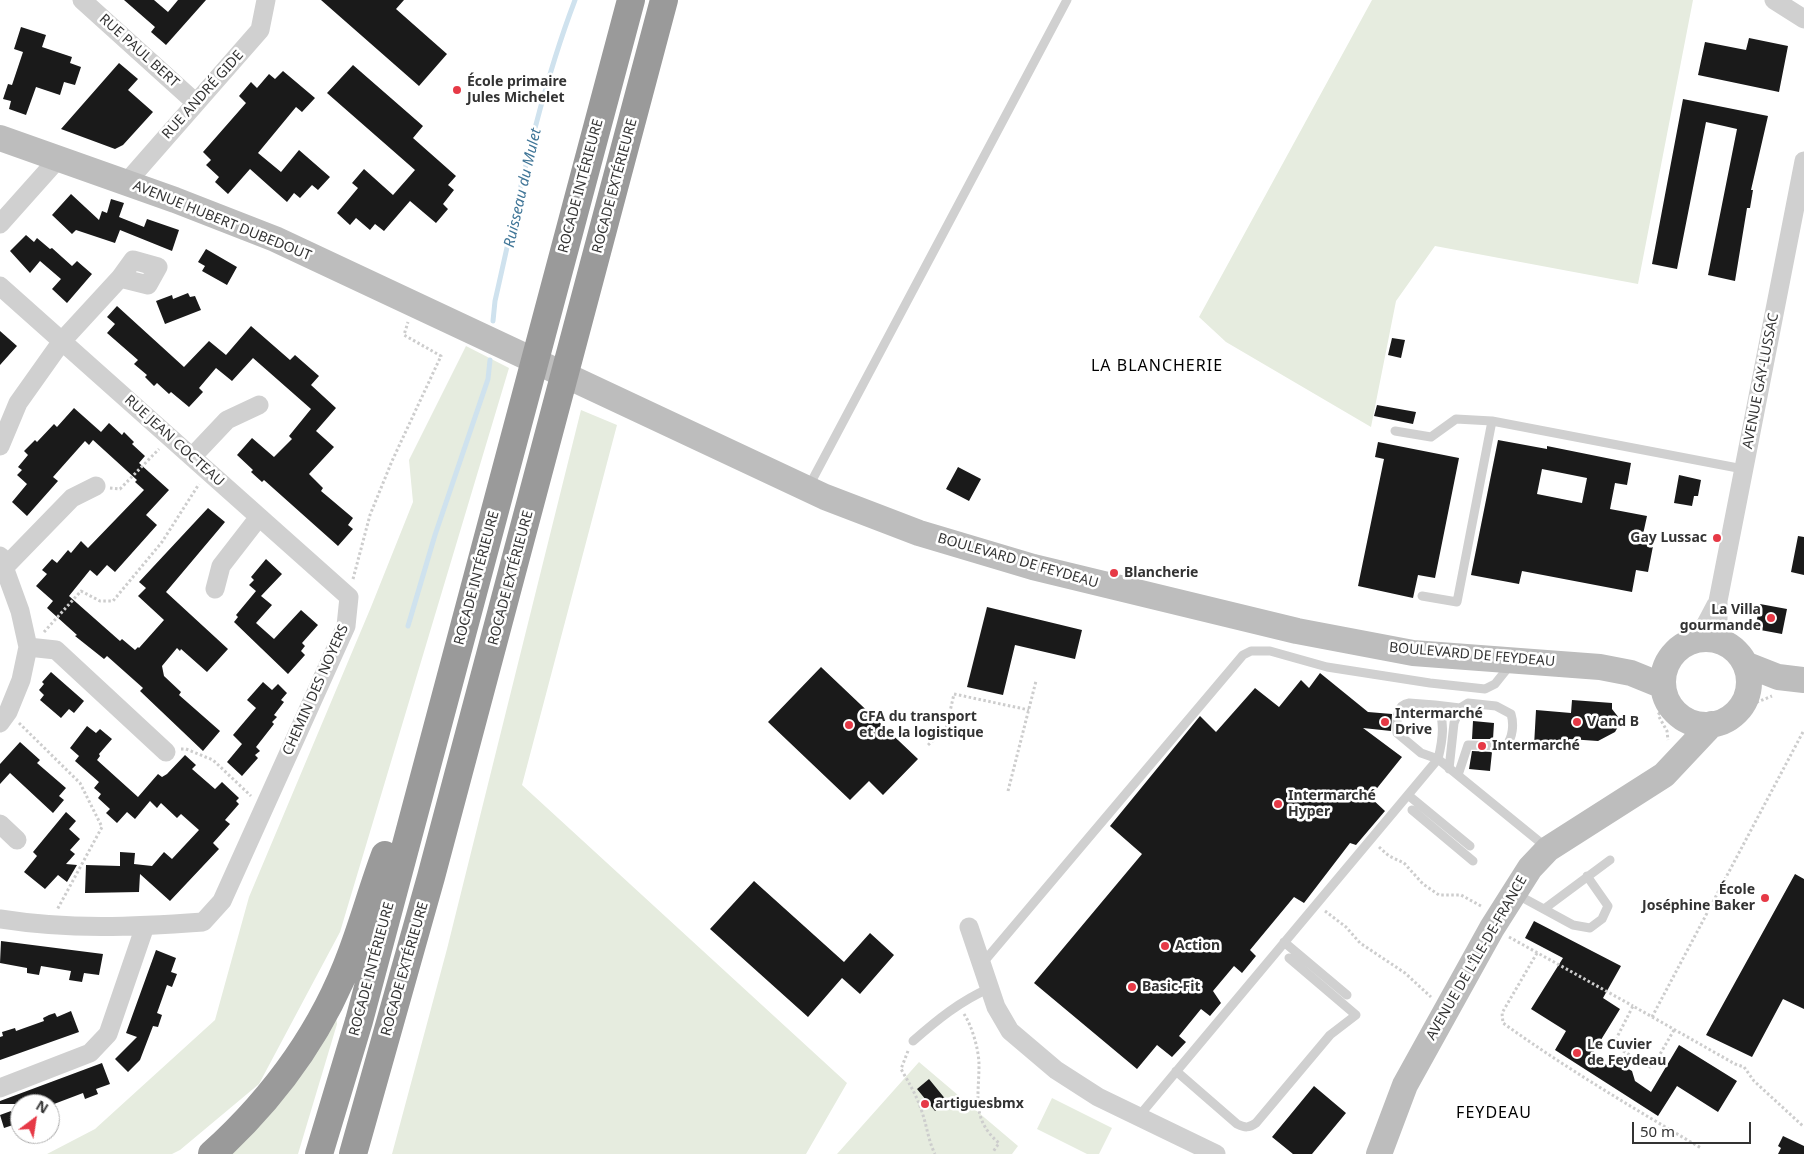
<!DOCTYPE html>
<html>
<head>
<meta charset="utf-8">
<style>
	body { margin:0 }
	#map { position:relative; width:1804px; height:1154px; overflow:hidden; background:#fff; font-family:"Noto Sans",sans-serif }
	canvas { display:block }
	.north { position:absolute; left:10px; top:1094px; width:50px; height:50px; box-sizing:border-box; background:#fff; border:1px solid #adadad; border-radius:50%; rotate:31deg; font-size:14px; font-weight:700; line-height:20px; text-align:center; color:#333 }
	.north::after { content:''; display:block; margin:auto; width:18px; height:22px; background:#e63946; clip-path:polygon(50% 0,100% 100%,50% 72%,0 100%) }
	.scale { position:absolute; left:1632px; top:1122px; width:119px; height:22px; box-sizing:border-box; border:2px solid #333; border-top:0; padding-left:6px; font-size:15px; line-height:18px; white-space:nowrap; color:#333; -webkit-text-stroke:4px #fff; paint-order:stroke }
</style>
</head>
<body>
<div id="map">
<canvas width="1804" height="1154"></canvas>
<div class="north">N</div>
<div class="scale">50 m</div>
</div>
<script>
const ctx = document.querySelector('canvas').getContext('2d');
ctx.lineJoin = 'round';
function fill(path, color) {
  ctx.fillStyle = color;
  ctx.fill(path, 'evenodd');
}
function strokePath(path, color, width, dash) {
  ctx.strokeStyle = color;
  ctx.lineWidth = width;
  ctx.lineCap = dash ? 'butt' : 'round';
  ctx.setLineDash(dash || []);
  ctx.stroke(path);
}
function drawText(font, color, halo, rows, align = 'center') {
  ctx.font = font + ' "Noto Sans",sans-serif';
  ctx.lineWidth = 5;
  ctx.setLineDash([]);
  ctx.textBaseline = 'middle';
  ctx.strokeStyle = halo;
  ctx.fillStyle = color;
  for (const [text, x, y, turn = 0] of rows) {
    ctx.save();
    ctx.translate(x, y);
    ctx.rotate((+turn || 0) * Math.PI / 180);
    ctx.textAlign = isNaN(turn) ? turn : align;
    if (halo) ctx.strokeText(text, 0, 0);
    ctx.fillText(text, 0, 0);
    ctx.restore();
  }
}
fill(new Path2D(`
	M1372 0H1693L1638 284 1435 246 1396 301 1371 427 1226 342 1199 317Z
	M466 346 509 368 340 932 259 1084 180 1150 172 1154H47L95 1129 215 1020 249 897 371 607 413 502 409 460Z
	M581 410 617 425 522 785 847 1083 806 1154H392L447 949Z
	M336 1016 337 1024 298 1154H228Z
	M919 1062 1018 1146 1012 1154H837Z
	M1052 1098 1112 1128 1099 1154H1087L1037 1129Z`), '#e6ecdf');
strokePath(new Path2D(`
	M493 321 495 301C518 200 538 97 575 0
	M408 626 435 535 488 379 490 360`), '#cfe2ee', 5);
fill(new Path2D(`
	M124 0H154L168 12 178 0H206L166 45 151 32 155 27Z
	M321 0H404L396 9 447 54 419 86Z
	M21 27 46 35 42 47 72 57 70 63 81 67 75 85 64 82 60 95 36 87 26 115 9 109 11 101 3 99 8 84 12 85 23 52 14 49Z
	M1749 38 1788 46 1779 92 1698 75 1705 42 1746 50Z
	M119 63 138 79 128 90 153 112 123 145 115 149 61 129Z
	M353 65 423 126 413 138 456 176 448 185 454 190 443 204 448 209 436 223 410 201 384 231 375 224 370 230 356 218 350 225 337 213 358 188 352 183 364 169 393 195 415 170 327 93Z
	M283 71 315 98 302 112 296 107 258 153 281 172 299 150 330 177 318 190 312 185 300 198 294 193 287 202 250 169 228 194 215 182 219 177 206 165 211 160 203 152 246 103 239 96 251 82 257 88 269 74 275 79Z
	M1683 99 1768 116 1751 190H1753L1750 208H1747L1735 281 1708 275 1737 129 1724 126 1706 122 1677 269 1652 264Z
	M71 194 99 220 102 211 107 213 111 199 124 203 119 217 144 227 147 219 179 230 172 251 120 230 115 243 76 230 72 234 52 215Z
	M26 235 34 242 37 238 50 249 52 248 72 266 77 261 92 274 67 303 52 289 61 279 40 261 30 273 10 251Z
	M206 249 237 267 227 285 202 271 205 266 198 262Z
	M188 293 190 297 195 296 201 310 165 324 156 301 172 295 173 299Z
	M117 306 184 367 209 341 226 355 251 326 290 360 295 355 319 376 311 385 336 408 316 431 334 447 309 474 323 488 321 491 353 518 348 525 353 529 338 546 264 480 262 482 251 472 253 470 237 455 252 438 274 457 292 439 289 436 311 409 253 358 232 381 216 368 199 388 203 392 189 407 171 392 169 394 157 383 154 386 145 377 147 375 134 364 138 360 107 333 115 324 107 317Z
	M0 331 17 346 0 365Z
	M1392 338 1405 340 1401 358 1388 355Z
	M1377 405 1416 412 1413 424 1374 416Z
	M74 408 101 432 109 423 122 435 124 432 134 442 132 444 145 456 139 463 169 490 146 515 157 525 115 572 107 565 97 576 90 570 69 596 120 641 122 639 135 650 138 647 139 648 164 620 138 596 146 588 139 582 208 508 225 522 166 592 228 649 207 672 181 649 180 651 177 648 162 666 164 676 181 692 179 695 220 731 203 751 140 691 143 688 107 656 104 659 75 636 77 635 47 608 53 601 36 586 47 574 42 570 52 559 57 563 68 550 71 553 81 541 88 548 144 490 135 482 137 480 93 440 89 445 85 441 53 477 58 481 27 516 12 502 27 484 17 475 22 470 18 467 28 455 24 451 35 440 37 442 54 424 57 427Z
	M1498 440 1547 449V446L1631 463 1627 485 1615 483 1610 509 1647 516 1642 539 1654 541 1648 572 1636 570 1632 592 1522 571 1519 584 1471 575ZM1542 469 1587 478 1582 503 1537 494Z
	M1378 442 1459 458 1435 578 1418 575 1413 598 1358 586 1384 459 1375 457Z
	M958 467 981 479 969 501 946 489Z
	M1679 475 1701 480 1698 496H1694L1692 506 1674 503Z
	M1798 536 1804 537V575L1791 572Z
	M266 559 282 574 261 596 272 605 256 623 274 639 301 610 318 625 302 643 305 646 301 651 305 655 288 674 234 622 238 617 236 615 256 591 249 585 254 580 251 577Z
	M1760 604 1787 609 1782 634 1755 629Z
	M987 607 1082 630 1075 659 1015 645 1003 695 967 687Z
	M821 667 918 759 883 795 869 781 850 800 768 722Z
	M51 672 84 701 74 713 69 709 61 718 40 700 44 695 39 690 44 684 42 682Z
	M1320 673 1368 712 1392 714 1391 731 1363 728 1402 757 1370 797 1385 811 1356 845 1350 843 1304 903 1294 897 1250 950 1256 956 1242 973 1234 966 1213 991 1221 1003 1210 1016 1201 1009 1179 1036 1186 1042 1172 1057 1157 1045 1137 1069 1034 983 1142 854 1110 826 1200 716 1216 732 1255 688 1279 707 1301 680 1309 688Z
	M263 682 272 690 278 684 287 693 281 700 284 702 274 715 277 717 272 722 274 724 256 747 260 751 255 755 258 758 242 776 227 762 242 744 233 735 256 708 247 700Z
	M1572 700 1612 703V709L1619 718V725L1615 732 1598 741 1569 739V749L1534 746 1536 710 1571 713Z
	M1473 721 1494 723 1493 739H1472Z
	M87 726 96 733 100 729 112 739 99 754 100 756 97 760 138 797 158 774 162 777 167 774 185 755 196 765 192 769 215 789 222 782 239 798 236 801 239 804 225 820 230 824 213 843 219 849 170 901 140 874 139 892 85 893 86 865 120 866V852L135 853 134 864 152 866 164 852 172 859 199 830 181 814 177 818 161 803 157 808 150 801 135 819 127 812 117 823 106 813 110 809 98 798 101 794 94 788 99 782 75 761 79 756 70 748Z
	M20 742 40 760 37 763 66 788 59 796 64 800 53 813 10 773 0 784V764Z
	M1472 751 1492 752 1490 771 1469 769Z
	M66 812 76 821 69 829 80 839 70 850 75 854 66 864 77 865 67 882 58 875 45 889 24 872 37 856 33 852Z
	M1795 874 1804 879V1009L1783 999 1752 1057 1706 1035Z
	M754 881 844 962 870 933 894 955 860 994 842 978 808 1017 710 929Z
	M1534 921 1621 966 1603 998 1620 1009 1591 1056 1607 1065 1618 1063 1632 1071 1635 1081 1651 1092 1679 1045 1737 1081 1718 1112 1677 1086 1658 1116 1555 1050 1566 1031 1531 1009 1563 958 1525 938Z
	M1 941 103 954 99 975 84 973 82 982 69 980 71 971 41 966 39 975 27 973V968L0 963Z
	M156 950 176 958 171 972 177 974 172 987 167 985 157 1013 162 1015 158 1027 153 1026 140 1060 128 1072 115 1059 137 1037 126 1033Z
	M71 1011 79 1032 0 1060V1037L3 1036 2 1032 15 1028 16 1031 44 1021 43 1018 49 1015 55 1013 57 1017Z
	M102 1063 110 1084 96 1089 98 1094 85 1099 83 1093 54 1104H0V1101Z
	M929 1079 947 1101 935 1111 917 1089Z
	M1314 1086 1346 1113 1312 1154H1293L1272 1137Z
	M11 1111 16 1124 4 1128 0 1115Z
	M1783 1136 1804 1146V1154H1778L1781 1148 1778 1146Z`), '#1a1a1a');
strokePath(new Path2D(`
	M110 488 120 489 159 449
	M353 579 370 515 392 461 441 356 404 335 408 322
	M44 632 81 591 100 601H113L162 542 199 484
	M1666 705 1658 715 1667 731 1668 740
	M1738 710 1772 696
	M19 723 80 783 102 827 57 910
	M928 745 946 729 954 694 1029 710
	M181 749H186L213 760 251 796
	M1008 791 1036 681
	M1379 847 1389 856 1404 863 1423 884 1439 895H1461L1481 906
	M1325 911 1346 927 1360 943 1405 973 1431 997
	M1509 937 1633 1006
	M1537 953 1502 1013 1503 1023C1567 1069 1633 1108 1701 1148
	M964 1014C972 1026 979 1050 979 1065 979 1097 971 1119 999 1143L993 1152
	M1652 1017 1804 730
	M1674 1030 1652 1068 1613 1045 1633 1006 1735 1064 1744 1067 1754 1081 1804 1127
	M908 1051 901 1069C909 1083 917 1096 922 1112 927 1126 928 1140 935 1154`), '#cdcdcd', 3, [2.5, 2.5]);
strokePath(new Path2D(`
	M1395 431 1431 437 1456 419 1492 421
	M809 486 1067 0
	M1422 596 1457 602 1492 421 1743 469
	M1409 703 1435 705C1447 718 1442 743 1438 759L1421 753 1397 733C1397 722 1395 705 1409 703Z
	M1435 705 1460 708
	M1449 769 1454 723 1460 708 1468 703 1496 706 1511 714C1514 724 1513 737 1506 746L1468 745 1458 775
	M1408 795 1470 846
	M1412 810 1473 861
	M1516 894 1573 925 1590 928 1602 919 1608 906 1587 876
	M1544 909 1610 860
	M1284 942 1347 995
	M981 965 1243 655 1251 651H1270L1327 667 1430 683 1485 689 1495 684 1511 664
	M913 1041C937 1020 960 1001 990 988
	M1176 1071 1237 1124C1245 1128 1249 1128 1256 1123L1330 1035 1356 1015 1289 958
	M1139 1116 1438 759 1546 847`), '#d0d0d0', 9);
strokePath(new Path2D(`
	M82 0 196 103
	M1774 0 1804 19
	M126 183 260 30 266 0
	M0 224 58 159
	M0 286 349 597 346 626 222 901 203 922C135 927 68 930 0 919
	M0 446 18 403 62 341 120 278 133 260 158 267 148 285 120 278
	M192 457 227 420 259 405
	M0 556 20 611 28 647 21 680 8 712 0 723
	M0 572 72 498 96 486
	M215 589 221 566 259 517
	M1692 641 1706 624 1716 605
	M1724 643 1718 626V601L1804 161
	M28 647 56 650 166 752
	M0 824 17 840
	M969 927 996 1007 1010 1031 1056 1070 1098 1097 1216 1154
	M0 1088 90 1053 108 1034 145 926`), '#d0d0d0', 19);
strokePath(new Path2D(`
	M0 138 175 200 275 239 825 497 919 533 1033 567 1297 631 1413 653 1600 667 1631 673 1663 686
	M1663 682a43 43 0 1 1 86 0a43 43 0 1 1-86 0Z
	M1745 664 1778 677 1804 680
	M1379 1154 1405 1085 1492 928 1530 868 1548 849 1664 775 1712 724`), '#bdbdbd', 26);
strokePath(new Path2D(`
	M212 1154C274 1098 323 1031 352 952 364 920 373 887 385 855
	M319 1154 359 1021 631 0
	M353 1154 431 877 664 0`), '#9a9a9a', 28);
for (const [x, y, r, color] of [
	[457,90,5,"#e63946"],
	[1717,538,5,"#e63946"],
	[1114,573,5,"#e63946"],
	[1771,618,5,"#e63946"],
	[1385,722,5,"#e63946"],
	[1577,722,5,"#e63946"],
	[849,725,5,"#e63946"],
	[1482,746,5,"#e63946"],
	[1278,804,5,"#e63946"],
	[1765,898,5,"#e63946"],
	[1165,946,5,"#e63946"],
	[1132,987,5,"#e63946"],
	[1577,1053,5,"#e63946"],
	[925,1104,5,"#e63946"]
]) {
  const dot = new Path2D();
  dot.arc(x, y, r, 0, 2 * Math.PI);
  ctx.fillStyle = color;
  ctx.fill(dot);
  strokePath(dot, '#fff', 2);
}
drawText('14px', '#333', '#fff', [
	["RUE PAUL BERT",139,51,42],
	["RUE ANDRÉ GIDE",203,95,-48],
	["ROCADE INTÉRIEURE",581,186,-75],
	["ROCADE EXTÉRIEURE",615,186,-75],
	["AVENUE HUBERT DUBEDOUT",222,221,22],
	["AVENUE GAY-LUSSAC",1761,381,-79],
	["RUE JEAN COCTEAU",174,441,42],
	["BOULEVARD DE FEYDEAU",1018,561,16],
	["ROCADE INTÉRIEURE",477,578,-75],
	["ROCADE EXTÉRIEURE",511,578,-75],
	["BOULEVARD DE FEYDEAU",1472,655,5],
	["CHEMIN DES NOYERS",316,690,-66],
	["AVENUE DE L'ÎLE-DE-FRANCE",1477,958,-60],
	["ROCADE INTÉRIEURE",372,969,-75],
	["ROCADE EXTÉRIEURE",405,969,-74]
]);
drawText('bold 14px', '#333', '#fff', [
	["École primaire",467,82],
	["Jules Michelet",467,98],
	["Gay Lussac",1707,538,"right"],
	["Blancherie",1124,573],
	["La Villa",1761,610,"right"],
	["gourmande",1761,626,"right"],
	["Intermarché",1395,714],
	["Drive",1395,730],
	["CFA du transport",859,717],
	["et de la logistique",859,733],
	["V and B",1587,722],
	["Intermarché",1492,746],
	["Intermarché",1288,796],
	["Hyper",1288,812],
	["École",1755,890,"right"],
	["Joséphine Baker",1755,906,"right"],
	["Action",1175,946],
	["Basic-Fit",1142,987],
	["Le Cuvier",1587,1045],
	["de Feydeau",1587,1061],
	["artiguesbmx",935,1104]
], 'left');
drawText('italic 15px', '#3f7597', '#fff', [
	["Ruisseau du Mulet",523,188,-77]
]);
ctx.letterSpacing = '1px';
drawText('16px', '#000', '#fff', [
	["LA BLANCHERIE",1157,366],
	["FEYDEAU",1494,1113]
]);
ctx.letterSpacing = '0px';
</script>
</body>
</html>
